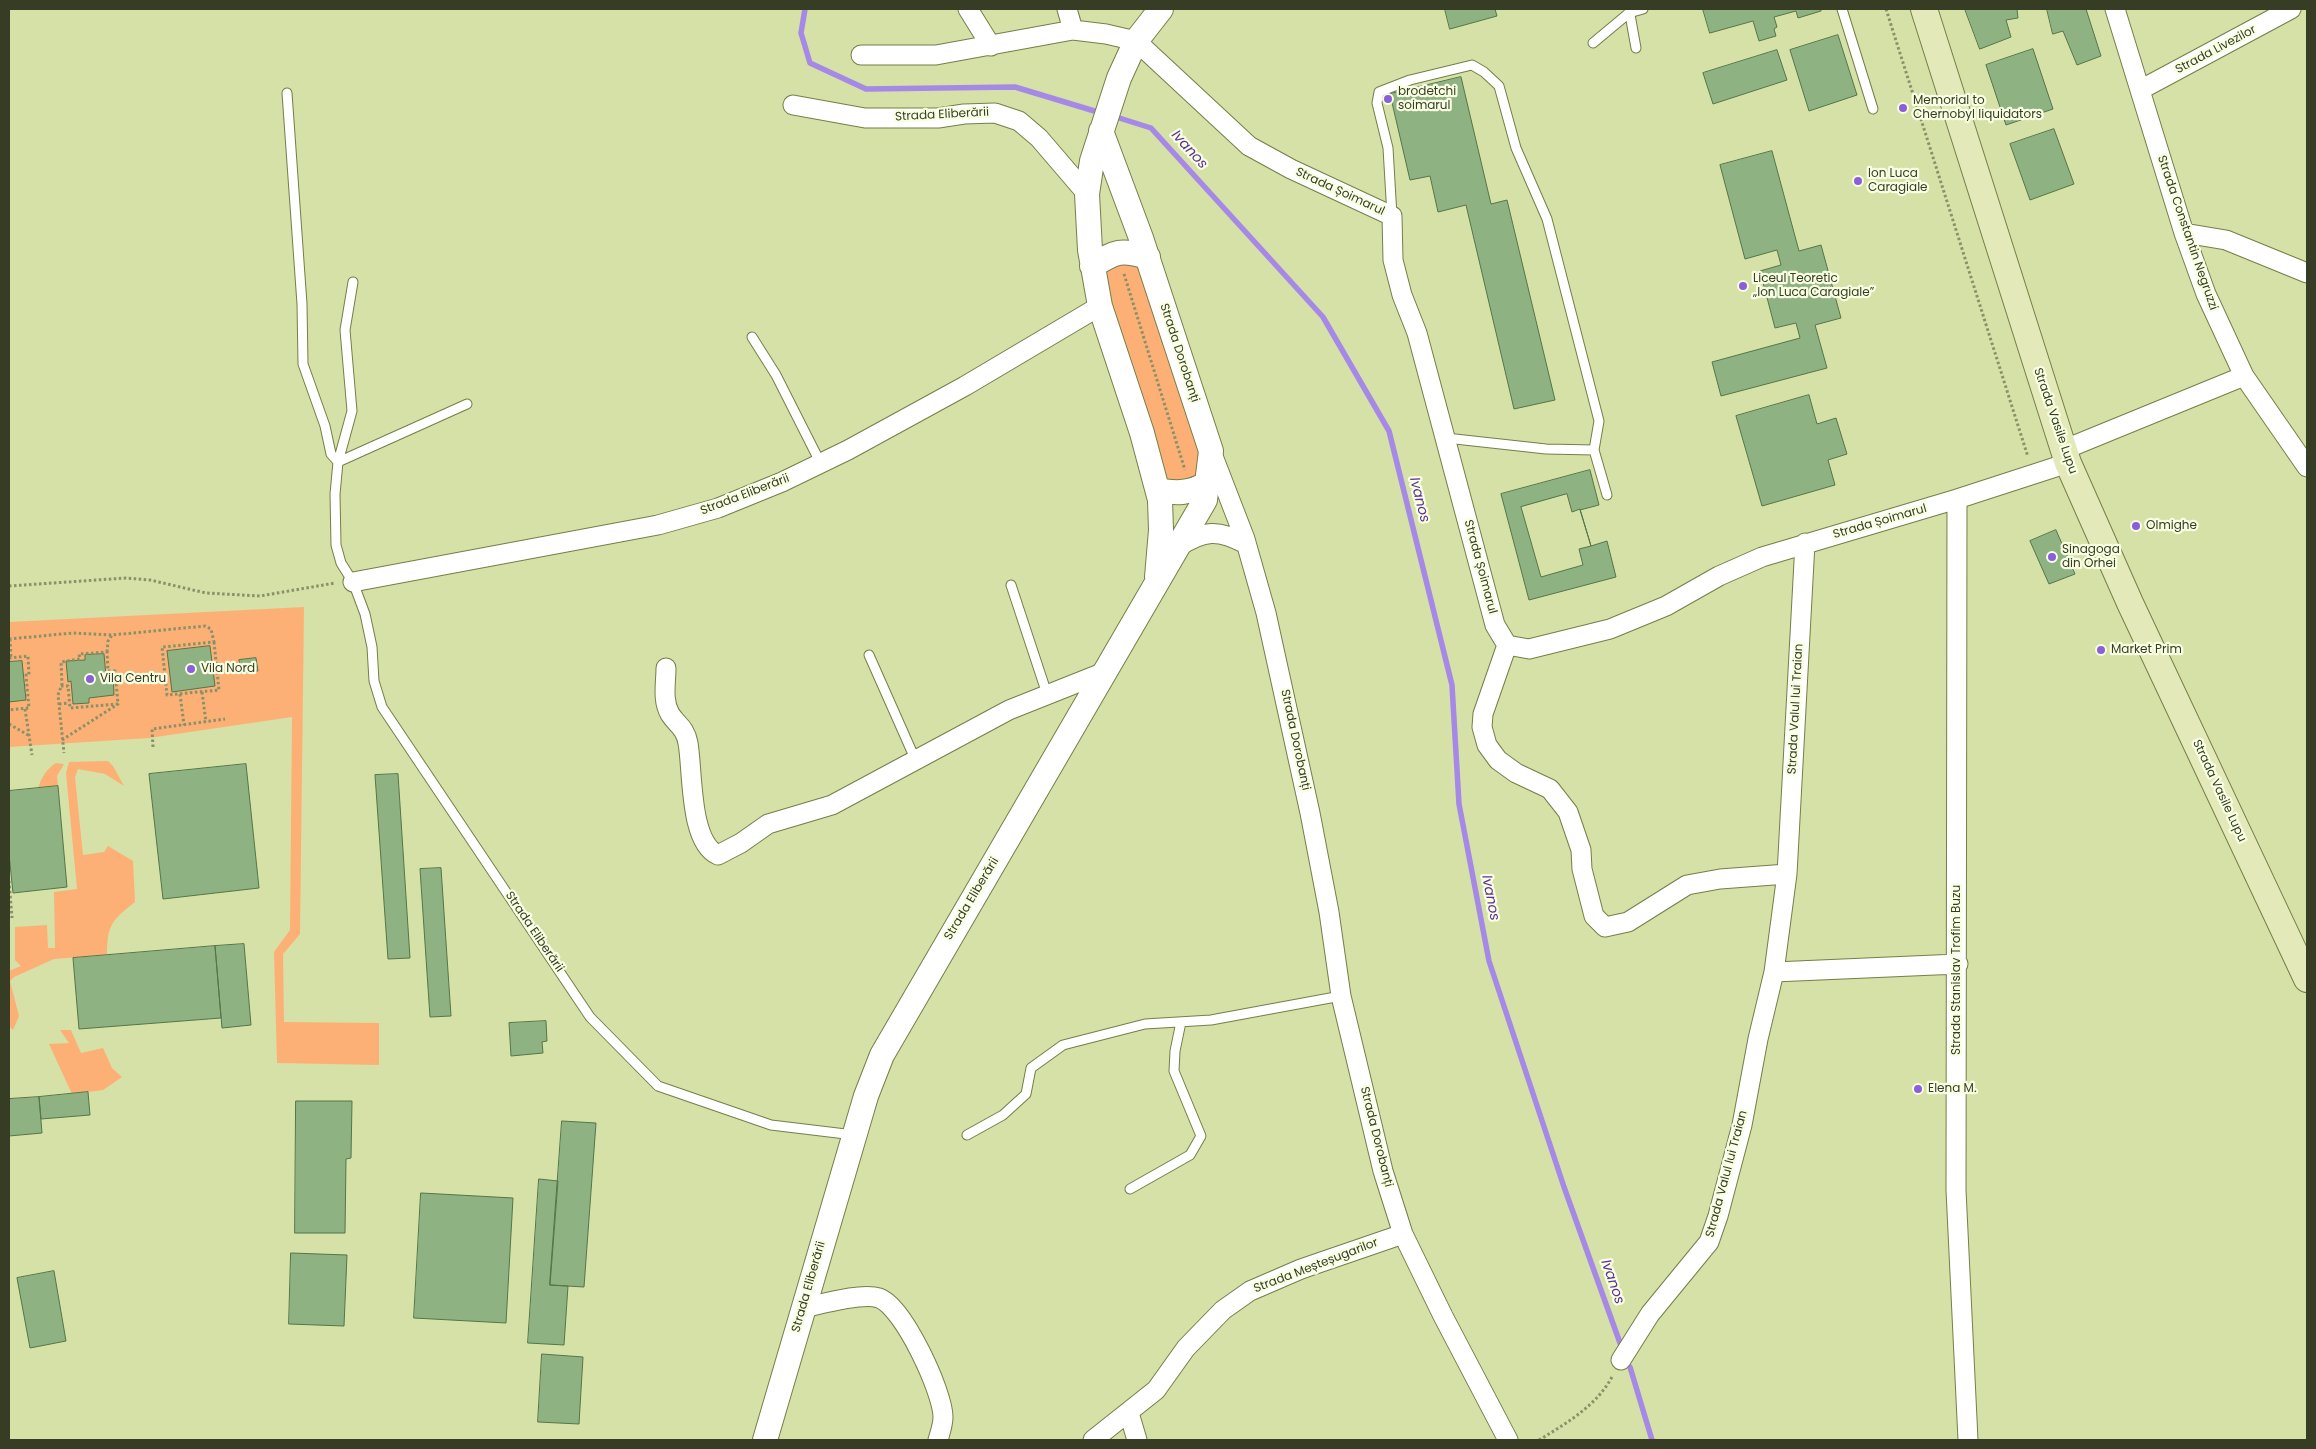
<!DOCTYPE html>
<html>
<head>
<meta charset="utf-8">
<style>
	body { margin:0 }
	#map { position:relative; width:2316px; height:1449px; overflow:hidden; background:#d5e1a7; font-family:Poppins,sans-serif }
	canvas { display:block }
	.frame { position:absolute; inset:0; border:10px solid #373c25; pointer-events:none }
</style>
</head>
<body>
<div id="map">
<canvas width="2316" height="1449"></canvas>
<div class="frame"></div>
</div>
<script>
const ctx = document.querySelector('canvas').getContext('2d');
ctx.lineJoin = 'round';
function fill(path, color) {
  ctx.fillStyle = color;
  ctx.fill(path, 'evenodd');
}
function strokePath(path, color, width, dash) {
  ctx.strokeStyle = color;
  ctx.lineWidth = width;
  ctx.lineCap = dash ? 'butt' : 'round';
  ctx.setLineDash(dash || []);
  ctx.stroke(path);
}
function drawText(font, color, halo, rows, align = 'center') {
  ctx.font = font + ' Poppins,sans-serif';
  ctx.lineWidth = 4.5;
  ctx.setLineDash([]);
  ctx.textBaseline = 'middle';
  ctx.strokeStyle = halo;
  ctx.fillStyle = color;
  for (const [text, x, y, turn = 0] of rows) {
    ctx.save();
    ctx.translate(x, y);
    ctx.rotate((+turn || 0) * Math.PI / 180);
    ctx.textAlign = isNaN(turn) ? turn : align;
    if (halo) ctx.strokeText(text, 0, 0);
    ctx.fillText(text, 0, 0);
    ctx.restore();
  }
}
fill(new Path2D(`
	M1114 262 1141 266 1203 463 1197 478 1174 484 1164 476 1103 283 1107 270Z
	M304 607 300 934 283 954 284 1022 379 1023V1065L277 1063 274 952 290 930 292 717 149 738 9 747V622Z
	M108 761 113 766 124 786 105 774 78 769 75 777 83 855 104 852 108 846 133 861 135 902C112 920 107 925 107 955L54 959 14 977 10 981 19 1016 13 1030 9 1026V971L21 966 15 960V927L47 925 48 948H55L54 892 77 889 66 773 69 762Z
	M56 763 64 764 57 776 58 786 38 788C42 777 46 769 56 763Z
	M60 1030H71L81 1053 103 1048 112 1068 122 1077 103 1090 72 1094 49 1044 69 1043Z`), '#fdb076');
strokePath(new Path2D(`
	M805 9 801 33 810 63 866 89 1015 87 1101 113
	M1113 116 1151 128 1323 317 1389 431 1452 685 1459 804 1489 961 1564 1187 1620 1343
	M1630 1367 1652 1440`), '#a688e7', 5.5);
const building = new Path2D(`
	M1445 9H1495L1497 16 1450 29Z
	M1703 9H1821V11L1798 18 1796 11 1774 17 1777 27 1774 29 1776 36 1759 41 1753 21 1710 33Z
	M1965 9H2017L2018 18 2006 20 2011 37 1980 49Z
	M2047 9H2086L2101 56 2077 65 2063 31 2053 34Z
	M1838 35 1857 95 1809 111 1790 50Z
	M2033 49 2053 109 2006 125 1986 65Z
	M1777 50 1787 80 1713 104 1703 73Z
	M1461 77 1491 204 1507 200 1555 400 1514 409 1466 205 1438 212 1430 176 1410 180 1390 94Z
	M2054 129 2074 184 2030 200 2010 144Z
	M1772 151 1799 251 1821 245 1841 318 1815 325 1827 368 1721 396 1712 362 1800 338 1796 323 1775 328 1760 271 1781 265 1777 250 1745 259 1720 165Z
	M1809 395 1817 424 1836 418 1847 454 1828 460 1835 485 1762 506 1736 416Z
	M1590 470 1599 505 1580 510 1591 546 1607 541 1616 577 1529 600 1501 494Z
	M1567 494 1572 512 1580 509 1591 546 1579 549 1583 565 1541 577 1521 507Z
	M2056 530 2075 574 2049 584 2030 541Z
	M210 646 215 686 172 692 167 651Z
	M104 654 106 676 113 675 114 695 89 698V703L73 704 71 681 68 682 66 661 85 660V655Z
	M256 658 258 671 241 673 239 660Z
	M22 661 26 700 9 702V662Z
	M246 764 259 888 163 899 149 774Z
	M398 774 410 958 388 959 375 775Z
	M58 786 67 887 13 893 9 854V791Z
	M441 868 451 1016 430 1017 420 869Z
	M244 944 251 1025 222 1028 215 946Z
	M215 946 221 1018 79 1029 73 958Z
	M546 1021 547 1041 542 1042 543 1053 511 1056 509 1023Z
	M88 1092 90 1115 41 1119 39 1097Z
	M39 1097 42 1133 9 1136V1099Z
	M296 1101H352L351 1158 346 1159 345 1233H295Z
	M562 1121 596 1123 584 1287 550 1285Z
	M539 1179 558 1181 550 1285 568 1286 564 1345 528 1343Z
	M421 1193 513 1198 506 1323 414 1318Z
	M291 1253 347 1255 344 1326 289 1324Z
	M54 1271 66 1341 30 1348 17 1278Z
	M542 1354 583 1357 579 1424 538 1422Z`);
fill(building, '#8fb282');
strokePath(building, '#557548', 1);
const service = new Path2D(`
	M1629 9 1636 48
	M1842 9 1873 109
	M1593 43 1629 13 1643 9
	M287 93 302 304 303 364 325 426 331 454 338 462 467 404
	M1392 216 1388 148 1377 103 1379 92 1410 80 1472 65 1484 72 1499 86 1516 148 1547 219 1599 421 1594 450
	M353 282 345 330 352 411 338 462 335 494 336 545 341 563 353 582 365 614 372 647 374 681 382 707 590 1017 658 1086 771 1125 854 1135
	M752 337 776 375 821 464
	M1446 438 1546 449 1594 450 1607 495
	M1011 585 1047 694
	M869 655 916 761
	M967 1135 1003 1115 1026 1094 1031 1068 1063 1045 1145 1024 1211 1020 1341 996
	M1130 1189 1190 1155 1201 1136 1174 1071 1175 1051 1181 1022`);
const minor = new Path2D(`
	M968 9 991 46
	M1067 9 1073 30
	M2115 9 2184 233 2206 294 2244 376 2307 467
	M861 55H936L1073 30 1106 34 1136 41 1249 146 1291 169 1392 216 1393 260 1402 295 1417 333 1495 625 1507 645 1529 649 1610 629 1666 606 1719 576 1762 557 1957 499 2068 463
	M2140 90 2291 9
	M793 105 865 118H938L964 114 995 113 1019 121 1039 138 1087 194
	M2184 233 2226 240 2307 273
	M2063 450 2244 376
	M1211 451 1245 539 1266 613 1310 813 1329 912 1341 996 1383 1171 1403 1234 1443 1316 1508 1440
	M1957 499 1956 1190 1968 1440
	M1178 547C1204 530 1218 529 1246 544
	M353 582 658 525 718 508 782 482 848 450 965 386 1100 306
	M1507 645 1483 714 1482 727 1487 745 1498 760 1516 773 1550 789 1568 812 1581 850 1582 869 1594 916 1605 927 1628 922 1687 885 1720 879 1787 874
	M666 668C666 683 662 700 670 714 677 725 685 727 688 743 693 771 689 842 718 855L741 843 768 824 832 805 1009 710 1107 671
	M1774 972 1958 964
	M803 1308C822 1304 862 1292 879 1298 903 1306 943 1392 943 1417 943 1425 940 1433 938 1440
	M1621 1360 1650 1314 1709 1242 1718 1216 1742 1125 1758 1039 1774 972 1787 874 1805 543
	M1129 1413 1137 1440
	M1093 1440 1156 1390 1186 1348 1223 1310 1250 1291 1301 1269 1403 1234`);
const tertiary = new Path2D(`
	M1092 266C1116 251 1121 249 1148 257
	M1158 490C1177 494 1191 493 1208 483
	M1157 577 1161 530 1160 500 1142 433 1100 306 1090 250 1087 194 1092 161 1119 78 1136 41 1161 9
	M765 1440 866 1096 882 1055 1205 500 1211 451 1141 238 1101 131`);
const secondary = new Path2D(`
	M1924 9 2068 463 2130 603 2307 979`);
strokePath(service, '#757e48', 11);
strokePath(minor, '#757e48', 21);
strokePath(tertiary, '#757e48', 26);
strokePath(secondary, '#757e48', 28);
strokePath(new Path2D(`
	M1886 9 2028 457
	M1124 274 1185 470
	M9 586 126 578 150 580 206 593 260 596 335 583
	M9 639 73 633 112 635 205 626 211 629 214 642
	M10 639 11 658
	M214 642 219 690 167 695 162 647Z
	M107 652 108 641 112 635
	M9 658 28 656 29 675H26L29 708 9 710
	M61 686H68L70 708 118 704 115 671H108L107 652 79 654 80 659 61 662 62 684 58 695 64 753
	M202 692 206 722
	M180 694 184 725
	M59 704 69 703
	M25 709 32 755
	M9 724 28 735
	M62 740 118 704
	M153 747 152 729 225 719
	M9 881 12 918
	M1539 1440C1567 1423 1596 1406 1612 1377`), '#889168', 3, [2.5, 2.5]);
strokePath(service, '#fff', 9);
strokePath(minor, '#fff', 19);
strokePath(tertiary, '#fff', 24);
strokePath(secondary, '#e3e9b8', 26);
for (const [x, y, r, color] of [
	[1388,99,5,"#8b5fd9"],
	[1903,108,5,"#8b5fd9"],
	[1858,181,5,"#8b5fd9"],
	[1743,286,5,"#8b5fd9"],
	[2136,526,5,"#8b5fd9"],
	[2052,557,5,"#8b5fd9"],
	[2101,650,5,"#8b5fd9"],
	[191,669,5,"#8b5fd9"],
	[90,679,5,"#8b5fd9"],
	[1918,1089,5,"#8b5fd9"]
]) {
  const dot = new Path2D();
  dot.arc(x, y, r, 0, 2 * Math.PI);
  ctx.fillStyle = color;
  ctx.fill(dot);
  strokePath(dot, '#f8fee1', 2);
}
drawText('12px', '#373c25', '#f8fee1', [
	["Strada Livezilor",2216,50,-28],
	["Strada Eliberării",942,115,-3],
	["Strada Șoimarul",1340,192,25],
	["Strada Constantin Negruzzi",2187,233,71],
	["Strada Dorobanți",1179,353,72],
	["Strada Vasile Lupu",2055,421,71],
	["Strada Eliberării",745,495,-21],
	["Strada Șoimarul",1880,522,-16],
	["Strada Șoimarul",1480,567,75],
	["Strada Valul lui Traian",1796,709,-87],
	["Strada Dorobanți",1295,740,78],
	["Strada Vasile Lupu",2219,791,65],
	["Strada Eliberării",972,899,-59],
	["Strada Eliberării",534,932,56],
	["Strada Stanislav Trofim Buzu",1957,970,-90],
	["Strada Dorobanți",1376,1137,76],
	["Strada Valul lui Traian",1727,1174,-75],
	["Strada Meșteșugarilor",1316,1266,-21],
	["Strada Eliberării",809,1287,-74]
]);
drawText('12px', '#373c25', '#f8fee1', [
	["brodetchi",1398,92],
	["soimarul",1398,106],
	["Memorial to",1913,101],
	["Chernobyl liquidators",1913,115],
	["Ion Luca",1868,174],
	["Caragiale",1868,188],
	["Liceul Teoretic",1753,279],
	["„Ion Luca Caragiale”",1753,293],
	["Olmighe",2146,526],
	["Sinagoga",2062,550],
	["din Orhei",2062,564],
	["Market Prim",2111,650],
	["Vila Nord",201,669],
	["Vila Centru",100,679],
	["Elena M.",1928,1089]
], 'left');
drawText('italic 14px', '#5d309e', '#f8fee1', [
	["Ivanos",1189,150,48],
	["Ivanos",1419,500,76],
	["Ivanos",1490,898,79],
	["Ivanos",1612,1282,71]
]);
</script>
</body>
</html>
